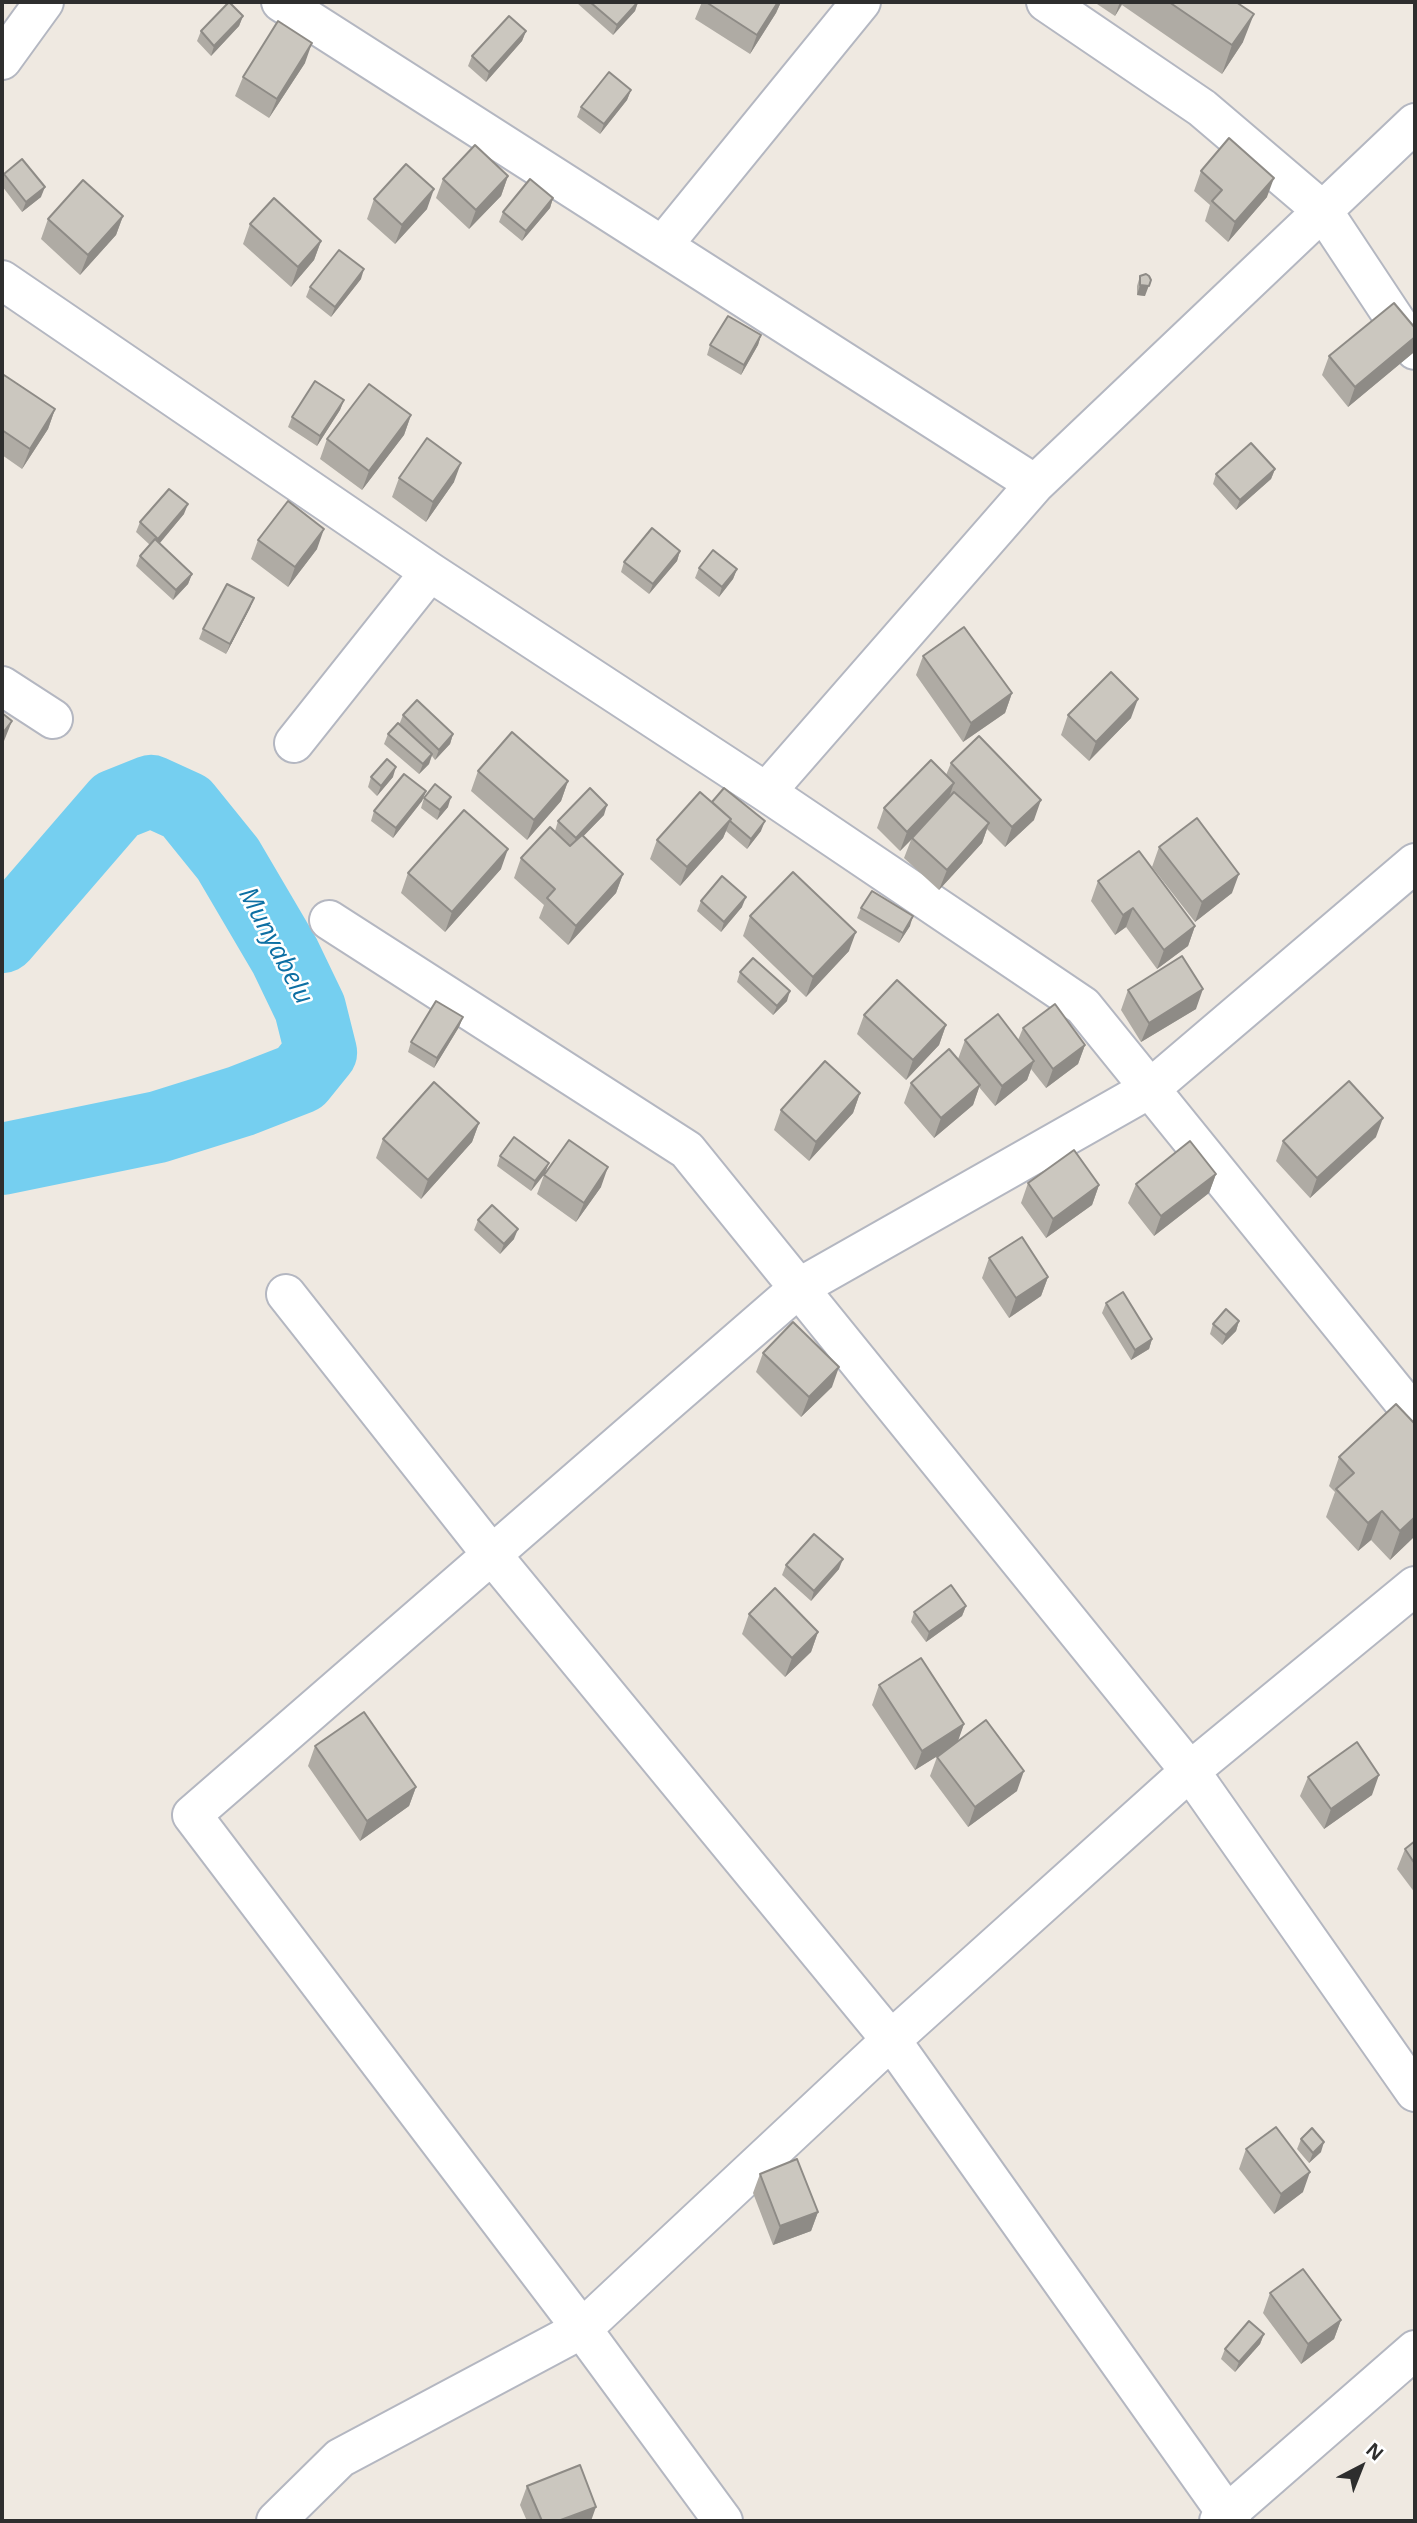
<!DOCTYPE html>
<html>
<head>
<meta charset="utf-8">
<style>
	body { margin:0 }
	#map { position:relative; width:1417px; height:2523px; overflow:hidden; background:#efe9e1; font-family:"Open Sans",sans-serif }
	canvas { display:block }
	.frame { position:absolute; inset:0; border:4px solid #2e2e2e; pointer-events:none }
	.north { position:absolute; left:1326px; top:2432px; width:70px; height:70px; -webkit-text-stroke:5px #fff; paint-order:stroke; rotate:42deg; font-size:19px; font-weight:700; line-height:28px; text-align:center; color:#2e2e2e }
	.north::after { content:''; display:block; margin:auto; width:24px; height:32px; background:#2e2e2e; clip-path:polygon(50% 0,100% 100%,50% 72%,0 100%) }
</style>
</head>
<body>
<div id="map">
<canvas width="1417" height="2523"></canvas>
<div class="frame"></div>
<div class="north">N</div>
</div>
<script>
const ctx = document.querySelector('canvas').getContext('2d');
ctx.lineJoin = 'round';
function strokePath(path, color, width, dash) {
  ctx.strokeStyle = color;
  ctx.lineWidth = width;
  ctx.lineCap = dash ? 'butt' : 'round';
  ctx.setLineDash(dash || []);
  ctx.stroke(path);
}
function fill(path, color) {
  ctx.fillStyle = color;
  ctx.fill(path, 'evenodd');
}
function drawText(font, color, halo, rows, align = 'center') {
  ctx.font = font + ' "Open Sans",sans-serif';
  ctx.lineWidth = 5;
  ctx.setLineDash([]);
  ctx.textBaseline = 'middle';
  ctx.strokeStyle = halo;
  ctx.fillStyle = color;
  for (const [text, x, y, turn = 0] of rows) {
    ctx.save();
    ctx.translate(x, y);
    ctx.rotate((+turn || 0) * Math.PI / 180);
    ctx.textAlign = isNaN(turn) ? turn : align;
    if (halo) ctx.strokeText(text, 0, 0);
    ctx.fillText(text, 0, 0);
    ctx.restore();
  }
}
strokePath(new Path2D(`
	M2 937 116 805 151 791 186 807 228 859 285 956 310 1008 321 1052 300 1078 241 1101 158 1127 2 1159`), '#75cff0', 72);
const minor = new Path2D(`
	M281 2 1035 484
	M1046 2 1202 108 1323 211 1415 350
	M2 60 44 2
	M663 245 861 2
	M2 280 430 572 766 792 1083 1006 1415 1416
	M2 686 53 719
	M294 743 430 572
	M766 792 1035 484 1415 123
	M329 920 687 1150 1190 1771 1415 2092
	M286 1294 492 1555 891 2040 1232 2521
	M276 2521 340 2458 582 2329 891 2040 1190 1771 1415 1586
	M723 2521 582 2329 192 1815 800 1287 1151 1088 1415 863
	M1219 2521 1415 2350`);
strokePath(minor, '#b4b7c1', 42);
strokePath(minor, '#fff', 38);
fill(new Path2D(`
	M578 2H638L635 11 613 35 577 3Z
	M702 2H781L776 13 750 54 695 19Z
	M1094 2H1236L1243 42 1222 74 1122 5 1115 16Z
	M243 16 239 26 211 56 197 41 201 31Z
	M526 31 522 41 486 82 468 66 472 56Z
	M305 63 269 118 235 96 243 77Z
	M631 90 627 100 600 134 577 117 581 107Z
	M1201 171 1267 197 1228 242 1205 221 1210 205 1194 191Z
	M4 174 41 197 22 212 2 186V179Z
	M508 176 501 196 469 229 436 198 443 179Z
	M553 198 550 208 522 241 499 222 503 212Z
	M374 199 427 209 395 244 367 219Z
	M123 216 116 235 80 275 41 239 48 219Z
	M250 224 321 241 314 260 291 287 243 244Z
	M1140 276 1145 296 1137 295V286Z
	M361 279 331 317 306 297 310 287Z
	M761 335 758 345 741 375 707 355 710 345Z
	M1413 353 1348 407 1322 375 1329 356Z
	M2 378 55 409 48 429 22 469 2 455Z
	M344 400 340 410 317 446 288 427 292 417Z
	M411 415 404 435 362 490 320 459 327 439Z
	M1275 469 1271 479 1236 510 1213 484 1216 474Z
	M399 478 454 482 426 522 392 497Z
	M184 514 159 543 192 574 188 584 173 600 136 566 140 556 150 545 136 532 140 522Z
	M258 540 317 549 288 587 251 559Z
	M680 551 677 561 649 594 621 572 624 562Z
	M699 568 737 569 733 579 719 597 695 578Z
	M254 598 250 608 226 654 199 639 203 629Z
	M923 656 1012 693 1005 713 963 742 916 675Z
	M403 715 453 734 450 744 435 760 432 756 429 764 419 774 384 744 388 734 399 725Z
	M1068 715 1131 718 1089 761 1061 735Z
	M951 763 1034 820 1005 847 987 829 982 843 939 890 904 858 911 840 900 851 877 828 884 808 946 775Z
	M478 771 568 781 561 801 527 840 471 791Z
	M371 777H393L377 796 368 787Z
	M426 791 422 801 393 838 371 821 374 811Z
	M424 798 448 807 437 820 421 808Z
	M712 802 761 831 747 849 726 831 723 838 680 886 650 859 657 840Z
	M604 815 583 836 623 874 616 893 568 945 539 918 544 905 514 878 521 858 567 843 555 831 558 821Z
	M1159 847 1232 893 1195 922 1152 867Z
	M501 869 445 932 401 893 408 873Z
	M1098 881 1195 926 1188 946 1157 969 1126 927 1115 935 1091 901Z
	M701 901 742 907 721 932 697 911Z
	M861 908 910 926 899 943 857 918Z
	M750 916 849 951 806 997 743 936Z
	M740 972 787 1001 773 1015 737 982Z
	M1128 990 1196 1009 1141 1042 1121 1010Z
	M864 1015 946 1025 939 1045 906 1080 857 1034Z
	M463 1017 459 1027 434 1068 408 1052 411 1042Z
	M1023 1028 1085 1045 1078 1064 1046 1088 1031 1069 1027 1080 995 1106 979 1087 973 1105 934 1138 904 1103 911 1083 958 1059 965 1040H1018Z
	M860 1093 853 1113 809 1161 774 1130 781 1110Z
	M479 1123 472 1142 421 1199 376 1158 383 1139Z
	M1376 1137 1310 1198 1276 1161 1283 1141Z
	M500 1156 545 1172 601 1187 576 1222 537 1194 544 1175 531 1191 497 1166Z
	M1216 1174 1209 1193 1154 1236 1128 1203 1136 1184Z
	M1028 1183 1099 1185 1092 1205 1046 1238 1021 1203Z
	M478 1220 514 1239 500 1254 474 1230Z
	M989 1258 1048 1277 1041 1296 1009 1318 982 1278Z
	M1106 1303 1152 1339 1149 1349 1131 1360 1102 1313Z
	M1239 1321 1236 1331 1222 1345 1210 1334 1213 1324Z
	M763 1353 832 1387 801 1417 756 1372Z
	M1339 1457 1415 1536 1390 1560 1371 1540 1358 1551 1326 1517 1335 1492 1329 1486Z
	M786 1565 839 1569 811 1601 782 1575Z
	M966 1606 962 1616 926 1642 911 1622 914 1612Z
	M749 1614 818 1632 811 1652 785 1677 742 1634Z
	M879 1685 964 1724 957 1741 1017 1791 968 1827 930 1776 937 1757 942 1753 915 1770 872 1705Z
	M315 1746 416 1787 409 1806 360 1841 308 1766Z
	M1308 1777 1372 1795 1324 1829 1300 1796Z
	M1415 1841V1893L1397 1869 1405 1849Z
	M1301 2139 1321 2152 1309 2163 1297 2149Z
	M1246 2149 1303 2192 1274 2214 1239 2169Z
	M760 2174 818 2212 811 2231 773 2245 753 2193Z
	M1270 2293 1341 2320 1334 2339 1301 2364 1263 2313Z
	M1264 2334 1260 2344 1235 2372 1221 2359 1225 2349Z
	M527 2486 591 2521H527L520 2505Z`), '#afaba4');
fill(new Path2D(`
	M638 2 635 11 613 35 617 25Z
	M778 2H781L776 13 750 54 757 35Z
	M1120 2H1123L1115 16Z
	M1254 14 1243 42 1222 74 1232 45Z
	M243 16 239 26 211 56 214 46Z
	M526 31 522 41 486 82 489 72Z
	M312 43 305 63 269 118 277 99Z
	M631 90 627 100 600 134 604 124Z
	M508 176 501 196 469 229 476 210Z
	M1274 178 1267 197 1228 242 1235 222Z
	M45 187 41 197 22 212 26 202Z
	M434 189 427 209 395 244 402 225Z
	M553 198 550 208 522 241 526 231Z
	M123 216 116 235 80 275 88 255Z
	M321 241 314 260 291 287 298 267Z
	M364 269 361 279 331 317 335 307Z
	M1151 280 1145 296 1137 295 1140 285Z
	M761 335 758 345 741 375 744 365Z
	M1415 337V346L1413 353 1348 407 1355 387Z
	M344 400 340 410 317 446 320 436Z
	M55 409 48 429 22 469 30 449Z
	M411 415 404 435 362 490 369 471Z
	M461 463 454 482 426 522 433 502Z
	M1275 469 1271 479 1236 510 1240 500Z
	M188 504 184 514 155 549 158 539Z
	M324 529 317 549 288 587 295 567Z
	M680 551 677 561 649 594 653 584Z
	M737 569 733 579 719 597 722 587Z
	M192 574 188 584 173 600 176 590Z
	M254 598 250 608 226 654 230 644Z
	M1012 693 1005 713 963 742 971 723Z
	M1138 699 1131 718 1089 761 1096 742Z
	M12 721 4 741 2 744V734Z
	M453 734 450 744 435 760 439 750Z
	M432 754 429 764 419 774 423 764Z
	M396 767 393 777 377 796 381 786Z
	M568 781 561 801 527 840 534 820Z
	M954 783 947 803 900 851 907 832Z
	M426 791 422 801 393 838 396 828Z
	M451 797 448 807 437 820 440 810Z
	M1041 800 1034 820 1005 847 1012 827Z
	M607 805 604 815 572 848 576 838Z
	M731 819 723 838 680 886 687 867Z
	M765 821 761 831 747 849 751 839Z
	M989 823 982 843 939 890 947 870Z
	M508 849 501 869 445 932 452 912Z
	M623 874 616 893 568 945 576 926Z
	M1239 874 1232 893 1195 922 1202 902Z
	M746 897 742 907 721 932 724 922Z
	M1133 908 1126 927 1115 935 1123 915Z
	M913 916 910 926 899 943 903 933Z
	M1195 926 1188 946 1157 969 1164 950Z
	M856 932 849 951 806 997 813 977Z
	M1203 989 1196 1009 1141 1042 1149 1023Z
	M790 991 787 1001 773 1015 777 1006Z
	M463 1017 459 1027 434 1068 437 1058Z
	M946 1025 939 1045 906 1080 913 1060Z
	M1085 1045 1078 1064 1046 1088 1053 1069Z
	M1034 1061 1027 1080 995 1106 1002 1086Z
	M980 1085 973 1105 934 1138 941 1118Z
	M860 1093 853 1113 809 1161 816 1142Z
	M1383 1118 1376 1137 1310 1198 1317 1178Z
	M479 1123 472 1142 421 1199 428 1180Z
	M549 1163 545 1173 531 1191 535 1181Z
	M608 1167 601 1187 576 1222 584 1203Z
	M1216 1174 1209 1193 1154 1236 1161 1216Z
	M1099 1185 1092 1205 1046 1238 1053 1219Z
	M518 1229 514 1239 500 1254 504 1244Z
	M1048 1277 1041 1296 1009 1318 1016 1298Z
	M1239 1321 1236 1331 1222 1345 1226 1335Z
	M1152 1339 1149 1349 1131 1360 1135 1350Z
	M839 1367 832 1387 801 1417 809 1397Z
	M1382 1511 1371 1540 1358 1551 1368 1523Z
	M1415 1517V1536L1390 1560 1400 1531Z
	M843 1559 839 1569 811 1601 814 1591Z
	M966 1606 962 1616 926 1642 929 1632Z
	M818 1632 811 1652 785 1677 792 1658Z
	M964 1724 957 1744 915 1770 922 1751Z
	M1024 1771 1017 1791 968 1827 975 1807Z
	M1379 1775 1372 1795 1324 1829 1331 1809Z
	M416 1787 409 1806 360 1841 367 1821Z
	M1324 2142 1321 2152 1309 2163 1313 2153Z
	M1310 2172 1303 2192 1274 2214 1281 2194Z
	M818 2212 811 2231 773 2245 780 2226Z
	M1341 2320 1334 2339 1301 2364 1308 2344Z
	M1264 2334 1260 2344 1235 2372 1239 2362Z
	M596 2507 591 2521H558Z`), '#8e8b86');
const building = new Path2D(`
	M229 2 243 16 214 46 201 31Z
	M590 2H638L617 25Z
	M706 2H778L757 35Z
	M1169 2H1236L1254 14 1232 45Z
	M509 16 526 31 489 72 472 56Z
	M278 21 312 43 277 99 243 77Z
	M609 72 631 90 604 124 581 107Z
	M1229 138 1274 178 1235 222 1212 201 1222 190 1201 171Z
	M475 145 508 176 476 210 443 179Z
	M22 159 45 187 26 202 4 174Z
	M406 164 434 189 402 225 374 199Z
	M530 179 553 198 526 231 503 212Z
	M83 180 123 216 88 255 48 219Z
	M274 198 321 241 298 267 250 224Z
	M339 250 364 269 335 307 310 287Z
	M1146 274 1149 276 1151 280 1149 286 1140 285V276Z
	M1394 303 1415 328V337L1355 387 1329 356Z
	M728 316 761 335 744 365 710 345Z
	M4 375 55 409 30 449 2 430V378Z
	M315 381 344 400 320 436 292 417Z
	M369 384 411 415 369 471 327 439Z
	M427 438 461 463 433 502 399 478Z
	M1251 443 1275 469 1240 500 1216 474Z
	M169 489 188 504 158 539 140 522Z
	M288 501 324 529 295 567 258 540Z
	M652 528 680 551 653 584 624 562Z
	M155 539 192 574 176 590 140 556Z
	M713 550 737 569 722 587 699 568Z
	M227 584 254 598 230 644 203 629Z
	M964 627 1012 693 971 723 923 656Z
	M1111 672 1138 699 1096 742 1068 715Z
	M417 700 453 734 439 750 403 715Z
	M2 713 12 721 2 734Z
	M398 723 432 754 423 764 388 734Z
	M512 732 568 781 534 820 478 771Z
	M979 736 1041 800 1012 827 951 763Z
	M387 759 396 767 381 786 371 777Z
	M931 760 954 783 907 832 884 808Z
	M404 774 426 791 396 828 374 811Z
	M435 784 451 797 440 810 424 798Z
	M590 788 607 805 576 838 558 821Z
	M724 788 765 821 751 839 730 821 731 819 712 802Z
	M700 792 731 819 687 867 657 840Z
	M954 792 989 823 947 870 912 838Z
	M464 810 508 849 452 912 408 873Z
	M1197 818 1239 874 1202 902 1159 847Z
	M550 827 570 846 582 835 623 874 576 926 547 898 555 889 521 858Z
	M1139 851 1195 926 1164 950 1133 908 1123 915 1098 881Z
	M793 872 856 932 813 977 750 916Z
	M722 876 746 897 724 922 701 901Z
	M872 891 913 916 903 933 861 908Z
	M1182 956 1203 989 1149 1023 1128 990Z
	M753 958 790 991 777 1006 740 972Z
	M897 980 946 1025 913 1060 864 1015Z
	M436 1001 463 1017 437 1058 411 1042Z
	M1055 1004 1085 1045 1053 1069 1023 1028Z
	M998 1014 1034 1061 1002 1086 965 1040Z
	M949 1049 980 1085 941 1118 911 1083Z
	M825 1061 860 1093 816 1142 781 1110Z
	M1349 1081 1383 1118 1317 1178 1283 1141Z
	M434 1082 479 1123 428 1180 383 1139Z
	M514 1137 549 1163 535 1181 500 1156Z
	M569 1140 608 1167 584 1203 544 1175Z
	M1190 1141 1216 1174 1161 1216 1136 1184Z
	M1074 1150 1099 1185 1053 1219 1028 1183Z
	M492 1205 518 1229 504 1244 478 1220Z
	M1022 1237 1048 1277 1016 1298 989 1258Z
	M1123 1292 1152 1339 1135 1350 1106 1303Z
	M1226 1309 1239 1321 1226 1335 1213 1324Z
	M793 1322 839 1367 809 1397 763 1353Z
	M1396 1404 1415 1424V1517L1400 1531 1382 1511 1368 1523 1336 1489 1354 1473 1339 1457Z
	M814 1534 843 1559 814 1591 786 1565Z
	M951 1585 966 1606 929 1632 914 1612Z
	M775 1588 818 1632 792 1658 749 1614Z
	M921 1658 964 1724 922 1751 879 1685Z
	M364 1712 416 1787 367 1821 315 1746Z
	M986 1720 1024 1771 975 1807 937 1757Z
	M1357 1742 1379 1775 1331 1809 1308 1777Z
	M1415 1841V1864L1405 1849Z
	M1276 2127 1310 2172 1281 2194 1246 2149Z
	M1312 2128 1324 2142 1313 2153 1301 2139Z
	M797 2159 818 2212 780 2226 760 2174Z
	M1303 2269 1341 2320 1308 2344 1270 2293Z
	M1249 2321 1264 2334 1239 2362 1225 2349Z
	M580 2465 596 2507 558 2521H542L527 2486Z`);
fill(building, '#cbc7bf');
strokePath(building, '#8e8b86', 2);
drawText('italic 26px', '#0d6fa3', '#fff', [
	["Munyabelu",275,946,62]
]);
</script>
</body>
</html>
